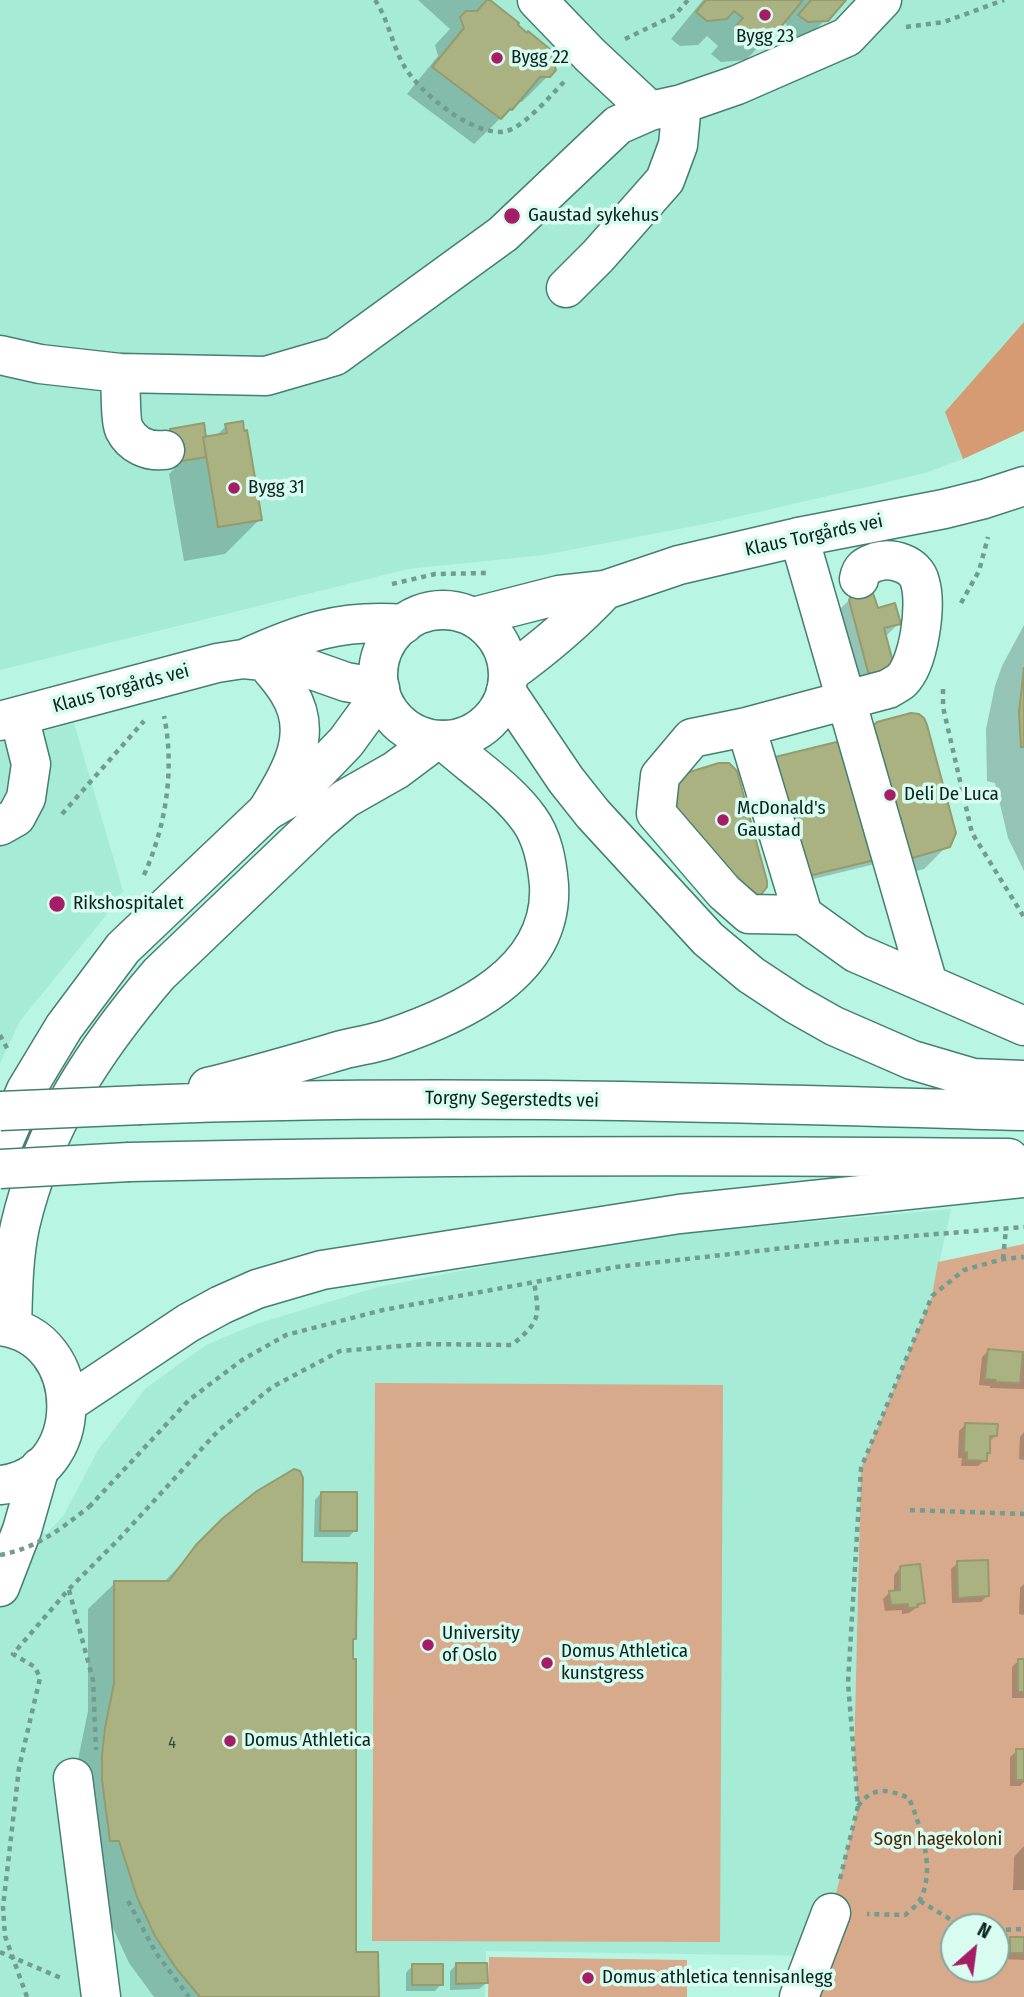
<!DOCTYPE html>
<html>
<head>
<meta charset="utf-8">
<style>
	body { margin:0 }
	#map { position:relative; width:1024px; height:1997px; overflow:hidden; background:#b9f5e3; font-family:"Fira Sans Condensed",sans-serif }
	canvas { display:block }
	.north { position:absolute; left:940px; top:1913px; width:70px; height:70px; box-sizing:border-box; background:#d9fcf1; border:2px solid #87a59c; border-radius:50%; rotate:28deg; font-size:19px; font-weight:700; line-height:28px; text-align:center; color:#0b231d }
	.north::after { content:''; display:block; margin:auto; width:24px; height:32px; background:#a51d65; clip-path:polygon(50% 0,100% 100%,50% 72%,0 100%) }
</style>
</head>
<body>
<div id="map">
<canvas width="1024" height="1997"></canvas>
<div class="north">N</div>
</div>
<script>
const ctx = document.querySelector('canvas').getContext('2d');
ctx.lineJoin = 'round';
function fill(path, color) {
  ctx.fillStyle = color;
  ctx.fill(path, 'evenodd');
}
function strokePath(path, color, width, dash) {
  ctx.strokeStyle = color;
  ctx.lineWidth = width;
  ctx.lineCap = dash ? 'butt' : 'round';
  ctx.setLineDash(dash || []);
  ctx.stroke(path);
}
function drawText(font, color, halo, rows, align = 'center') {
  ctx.font = font + ' "Fira Sans Condensed",sans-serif';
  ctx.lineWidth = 7;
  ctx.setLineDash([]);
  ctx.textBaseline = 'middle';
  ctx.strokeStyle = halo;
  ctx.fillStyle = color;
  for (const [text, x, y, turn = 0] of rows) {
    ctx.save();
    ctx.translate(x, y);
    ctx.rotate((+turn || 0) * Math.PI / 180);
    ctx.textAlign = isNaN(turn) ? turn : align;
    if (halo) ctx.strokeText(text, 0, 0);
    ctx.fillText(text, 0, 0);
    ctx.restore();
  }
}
fill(new Path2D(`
	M0 0H1024V431L963 459 925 473 871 486 715 522 544 555 408 569 0 670Z
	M74 723 123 891 104 918 20 1021 0 1063V743Z
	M951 1209 932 1296 861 1468 854 1758 858 1806 831 1913 816 1956 486 1951 485 1997H0V1526L47 1533 64 1515 98 1450 146 1388 206 1345 256 1324 378 1287 624 1239Z`), '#a6ebd6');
fill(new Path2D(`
	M1024 1244V1997H802L831 1913 858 1806 854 1758 861 1468 932 1296 938 1262ZM954 1927H996V1969H954Z
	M375 1383 723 1385 720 1942 372 1941Z
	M489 1957 687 1960V1997H488Z`), '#d7aa8c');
fill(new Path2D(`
	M1024 322V431L963 459 945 412Z`), '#d79b74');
fill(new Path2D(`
	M418 0H488L551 60 549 75 522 102H517L474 144 407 94 438 56 435 45 450 29Z
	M703 0H843L800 47 781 48 773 42 787 25 783 21 746 60 721 62 711 54 718 46 707 36 698 45 680 46 671 39Z
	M226 426 260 519 225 554 184 561 169 474 176 467 170 468 164 437 171 430 204 436 201 440 215 437Z
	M853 596 899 623 884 638 891 667 851 695 832 617Z
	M1024 625V871L1008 838 995 783 987 781 986 729 995 686 1002 666Z
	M923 719 953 840 924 869 891 878 875 864 793 884Z
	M988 1351 1024 1354V1389L990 1388V1386L979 1385 982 1357Z
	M965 1425 996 1435 988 1443 985 1460 978 1466H961L962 1458H958L959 1431Z
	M1024 1432V1460L1019 1459 1020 1437Z
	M321 1493 355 1530 349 1537H314L315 1500Z
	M224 1519 301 1564 355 1638 352 1641 354 1954 377 1997H154L129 1963 111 1924 77 1782 79 1755 88 1711V1609L115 1583H163Z
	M958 1563 987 1596 981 1602 952 1603 951 1569Z
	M900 1568 924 1602 909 1613 902 1614V1610L885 1611 883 1599 890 1592H894V1575Z
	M1024 1584V1615L1019 1614 1020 1588Z
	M1019 1660H1024V1698H1012V1667Z
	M1017 1751H1024V1782L1020 1786H1010V1757Z
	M1024 1846V1890H1013L1014 1857Z
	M1011 1938 1024 1939V1960L1004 1959V1945Z
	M457 1964 486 1983 479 1989 450 1990V1971Z
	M412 1966 441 1984 435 1991H406V1973Z`), '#0003');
const building = new Path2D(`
	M487 0H490L519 23 518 25 527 33 528 31 557 55 553 61 556 70 550 77H540L512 110 510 109 501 119 432 67 464 28 460 17 466 11H477Z
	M706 0H803L775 34 748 37 736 26 743 18 734 11 727 19 707 21 696 12Z
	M811 0H846L828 21 808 22 798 15Z
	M243 421 244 431 247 430 262 520 218 527 203 437 227 433 225 424Z
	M204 423 206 437H203L206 457 176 462 170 429Z
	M872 590 878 608 895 603 901 624 884 628 894 666 873 675 868 672 849 600 852 594Z
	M1024 668V747H1021L1019 712Z
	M911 713 919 714 924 718 927 725 956 833 950 847 909 859 868 731 877 722Z
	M853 738 883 858 800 878 771 758Z
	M719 763H729L737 771 767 881V887L760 896 743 895 667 802 683 774Z
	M988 1349 1023 1352 1020 1383 995 1382 996 1380 985 1379Z
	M965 1423 998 1424 997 1436H990V1453H987V1461L967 1460V1452H964Z
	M294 1469 300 1471 303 1478 302 1562 357 1563 356 1639H353V1659H356V1952H378L379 1997H200L176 1968 155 1936 137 1897 119 1841H110L102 1780V1755L105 1728 114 1683V1581H169L196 1545 223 1518 257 1491Z
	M321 1492H357V1531H320Z
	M988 1560 989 1596 958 1598 957 1561Z
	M920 1564 925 1603 917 1604 918 1607 908 1608V1604L891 1605 889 1591 900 1590V1566Z
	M1018 1659H1024V1692H1018Z
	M1016 1749H1024V1780H1016Z
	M1010 1937H1024V1953H1010Z
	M456 1963H487L488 1983 456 1984Z
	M412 1964H443V1985H412Z`);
fill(building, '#abb282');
strokePath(building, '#959b6c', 2);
const minor = new Path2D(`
	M537 0 590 55 650 111
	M566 288 598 256 665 180 678 145 682 104
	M0 355 40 364 120 373 266 376 335 356 503 234 618 125 650 111 682 104 737 85 847 37 882 0
	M120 373C121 385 120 420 124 429 132 445 148 452 165 450
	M799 537 928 984
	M244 659C301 633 340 619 404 624
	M266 662C273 672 283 682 289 693 315 735 289 774 267 811
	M0 721 217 663 243 659 295 664 346 682 380 688
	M746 727 803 915 856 953 1024 1026
	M0 826 16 817 26 798 31 764 19 716
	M803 915 749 914 724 892 656 813 660 776 692 738 746 727 888 689C892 686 898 684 902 680 919 663 927 605 920 582 916 564 892 557 876 562 865 566 861 568 859 579
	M0 1587 22 1530 40 1467
	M73 1778 101 1997
	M799 1997 831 1913`);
const major = new Path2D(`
	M378 675a65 65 0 1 1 130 0a65 65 0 1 1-130 0Z
	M473 617 559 595 605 590 679 565 799 537 944 509 984 499 1024 486
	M508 674C544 648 575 622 605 590
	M0 1150 26 1090 64 1027 123 948 267 811 296 794 346 742 381 694
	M0 1326C89 1336 88 1477 0 1485
	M12 1328C13 1294 13 1259 20 1226 43 1127 94 1050 159 974L319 821 345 799 396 770 436 740`);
const highway = new Path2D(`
	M506 691 566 780 593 814 708 939 751 975 795 1004 834 1026 912 1060 973 1078 1024 1080
	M208 1087C253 1076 297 1063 342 1050 357 1046 373 1044 388 1039 459 1015 554 973 549 885 547 862 543 838 529 819 507 788 471 766 443 740
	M141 1105C435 1093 730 1103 1024 1111
	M129 1162C422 1155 715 1155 1009 1158
	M68 1403 188 1323 221 1305 257 1289 322 1270 679 1214 1024 1178`);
strokePath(minor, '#467f70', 41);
strokePath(major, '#467f70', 41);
strokePath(highway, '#467f70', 41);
strokePath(new Path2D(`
	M375 0C388 19 392 44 403 64 417 91 475 139 507 131 526 125 550 96 564 82
	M906 27 944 22 1004 0
	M625 39 675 15 688 0
	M392 584 435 574 487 573
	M961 603 979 571 988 537
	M943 689V707L972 833 1024 917
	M62 814 144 721
	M144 875C166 826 175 769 164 716
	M0 1035 8 1050
	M1003 1259 1006 1229
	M89 1507 189 1400 242 1360 286 1335 383 1310 616 1267 837 1242 1024 1227
	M910 1510 1024 1514
	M69 1590 93 1680 96 1750
	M858 1806C873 1786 887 1789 909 1798 921 1828 936 1869 920 1900 917 1905 910 1911 905 1915L867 1914
	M840 1879 858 1806 848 1683 861 1468 932 1296 964 1270 1003 1259 1024 1257
	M128 1901 156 1953 189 1997
	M920 1901 953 1921 969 1927
	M996 1930 1024 1929
	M0 1952 61 1978
	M27 1997 5 1936 3 1907 19 1768 40 1678 35 1667 13 1654 69 1589 119 1539 218 1431 272 1387 340 1351 424 1344 512 1345C540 1321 540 1318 534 1282`), '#709d90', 4.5, [5, 5]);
strokePath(minor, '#fff', 38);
strokePath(major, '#fff', 38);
strokePath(highway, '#fff', 38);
const highwayBridge = new Path2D(`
	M0 1111 141 1105
	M0 1169 129 1162`);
strokePath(highwayBridge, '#467f70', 41, []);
strokePath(new Path2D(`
	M0 1555C37 1548 59 1530 89 1507`), '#709d90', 4.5, [5, 5]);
strokePath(highwayBridge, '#fff', 38);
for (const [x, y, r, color] of [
	[765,15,7,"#a51d65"],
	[497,58,7,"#a51d65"],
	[512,216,9,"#a51d65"],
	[234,488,7,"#a51d65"],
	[890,795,7,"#a51d65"],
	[723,820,7,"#a51d65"],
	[57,904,9,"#a51d65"],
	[428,1645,7,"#a51d65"],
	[547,1663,7,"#a51d65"],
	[230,1741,7,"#a51d65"],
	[588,1978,7,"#a51d65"]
]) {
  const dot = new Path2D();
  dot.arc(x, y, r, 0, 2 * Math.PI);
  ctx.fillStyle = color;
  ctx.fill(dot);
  strokePath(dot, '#d9fcf1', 2.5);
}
drawText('16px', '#334736', null, [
	["4",172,1744]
]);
drawText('19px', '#0b231d', '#d9fcf1', [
	["Bygg 23",765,37,"center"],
	["Bygg 22",511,58],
	["Gaustad sykehus",528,216],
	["Bygg 31",248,488],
	["Deli De Luca",904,795],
	["McDonald's",737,809],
	["Gaustad",737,831],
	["Rikshospitalet",73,904],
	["University",442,1634],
	["of Oslo",442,1656],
	["Domus Athletica",561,1652],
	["kunstgress",561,1674],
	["Domus Athletica",244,1741],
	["Domus athletica tennisanlegg",602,1978]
], 'left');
drawText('19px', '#0b231d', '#d9fcf1', [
	["Klaus Torgårds vei",814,536,-12],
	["Klaus Torgårds vei",121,689,-15],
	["Torgny Segerstedts vei",512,1100,1]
]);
drawText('19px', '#4a2304', '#d9fcf1', [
	["Sogn hagekoloni",938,1840]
]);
</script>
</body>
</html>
